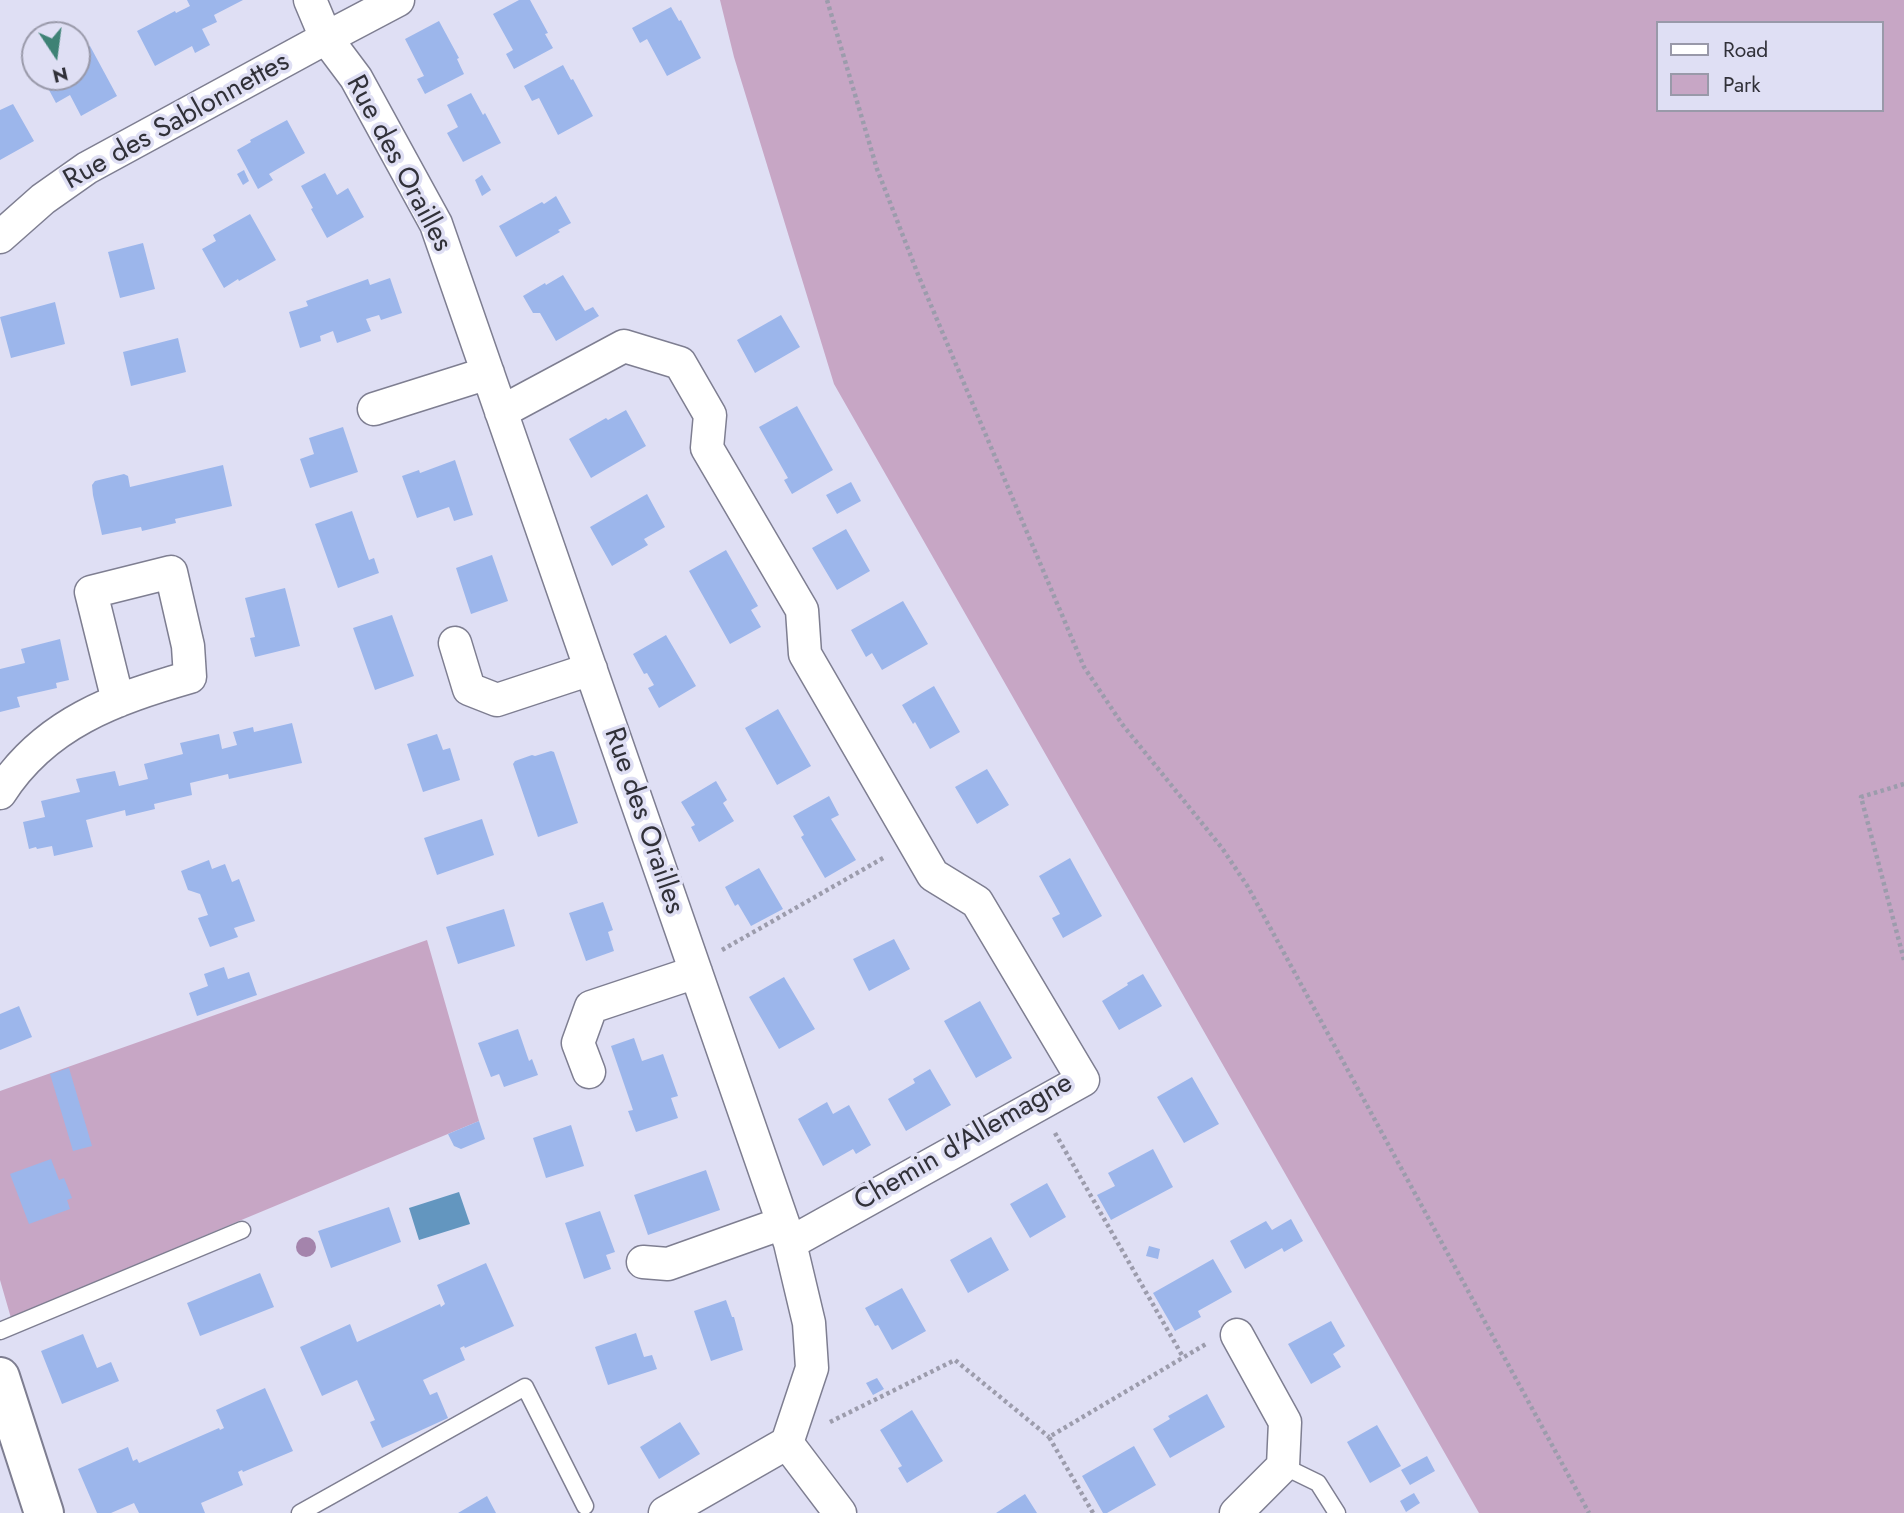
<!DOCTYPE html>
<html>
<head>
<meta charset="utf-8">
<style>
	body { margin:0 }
	#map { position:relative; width:1904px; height:1513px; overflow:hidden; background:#dfdff4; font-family:Jost,sans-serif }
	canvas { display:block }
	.legend { position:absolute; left:1656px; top:21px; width:228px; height:91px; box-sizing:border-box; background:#dfdff4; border:2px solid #9999a9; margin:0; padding:9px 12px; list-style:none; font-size:21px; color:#313139 }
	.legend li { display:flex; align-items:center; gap:14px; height:35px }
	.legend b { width:35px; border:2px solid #9999a9 }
	.north { position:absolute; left:21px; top:21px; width:70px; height:70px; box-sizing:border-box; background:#dfdff4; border:2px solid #9999a9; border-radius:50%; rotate:167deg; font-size:19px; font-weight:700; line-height:28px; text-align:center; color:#313139 }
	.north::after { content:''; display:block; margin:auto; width:24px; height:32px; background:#3e8275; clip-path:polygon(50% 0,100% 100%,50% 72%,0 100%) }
</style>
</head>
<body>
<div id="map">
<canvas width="1904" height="1513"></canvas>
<ul class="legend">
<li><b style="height:9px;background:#fff"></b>Road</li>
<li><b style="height:19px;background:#c7a6c5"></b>Park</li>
</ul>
<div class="north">N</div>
</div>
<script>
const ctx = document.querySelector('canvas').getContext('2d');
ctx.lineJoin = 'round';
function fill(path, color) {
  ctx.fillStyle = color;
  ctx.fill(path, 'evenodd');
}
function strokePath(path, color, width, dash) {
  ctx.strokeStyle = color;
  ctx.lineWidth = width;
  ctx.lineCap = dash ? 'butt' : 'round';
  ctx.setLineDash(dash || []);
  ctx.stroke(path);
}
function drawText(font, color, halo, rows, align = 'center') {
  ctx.font = font + ' Jost,sans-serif';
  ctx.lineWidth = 7;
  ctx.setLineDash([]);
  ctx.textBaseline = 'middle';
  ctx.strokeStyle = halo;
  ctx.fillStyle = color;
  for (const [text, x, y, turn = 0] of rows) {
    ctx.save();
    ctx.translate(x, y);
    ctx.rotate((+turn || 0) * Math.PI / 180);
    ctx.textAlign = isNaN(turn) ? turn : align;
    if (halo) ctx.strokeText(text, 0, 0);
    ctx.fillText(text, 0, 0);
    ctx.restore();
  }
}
fill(new Path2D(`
	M720 0H1904V1513H1479L834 384 734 57ZM1657 23H1881V110H1657Z
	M427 940 479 1121 239 1221 11 1318 0 1280V1091Z`), '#c7a6c5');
fill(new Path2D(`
	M459 1192 470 1224 419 1240 409 1208Z`), '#6396bf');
fill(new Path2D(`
	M187 0H243L214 15 217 22 202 29 210 45 195 53 192 46 155 66 137 31 175 11 176 13 190 6Z
	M519 0H530L548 33 545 34 553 48 514 69 506 54 513 50 493 14Z
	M671 7 679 21 681 20 701 58 667 76 647 39 640 43 632 28Z
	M439 21 459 58 457 59 464 74 425 94 417 79 424 76 405 39Z
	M90 46 117 96 81 116 70 95 56 103 42 77H77V53Z
	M563 65 571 80 573 79 593 116 558 135 539 98 532 101 524 86Z
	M471 93 483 115 485 113 501 143 463 162 447 133 458 127 447 105Z
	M13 104 34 141 0 160V110Z
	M287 120 305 153 269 174 273 180 258 189 237 150 251 142 250 140Z
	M244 170 249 181 243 185 237 174Z
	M325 173 337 195 348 188 364 217 327 238 311 209 313 208 301 186Z
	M482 175 491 190 482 196 475 180Z
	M556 196 571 223 558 230 560 232 516 257 499 226 542 202 544 204Z
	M250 214 276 260 239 281 238 279 224 288 202 249 216 241 213 235Z
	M143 243 155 289 120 298 108 252Z
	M563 275 585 311 593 307 599 316 556 341 540 313H533L523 296 545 283 546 285Z
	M390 278 402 313 381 320 379 315 366 319 371 331 337 343 333 331 320 336 321 341 300 348 289 312 308 306 306 301 368 279 370 285Z
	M55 302 65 344 11 358 0 317Z
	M781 315 800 347 755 373 737 340Z
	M178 338 186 372 131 386 123 352Z
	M797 406 833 470 792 494 784 480 788 478 759 427Z
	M626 410 646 446 591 478 569 439 606 418 608 420Z
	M343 427 358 472 310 488 300 459 314 454 309 438Z
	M455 460 473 515 454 521 449 507 417 518 402 476 419 470 420 473Z
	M223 465 232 506 175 519 176 523 142 531 141 527 102 535 93 495 92 485 95 481 124 474 128 476 130 487Z
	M851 482 861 501 837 514 826 495Z
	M647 494 665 527 644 539 648 545 612 566 590 527Z
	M352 511 369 560 374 558 379 573 338 588 315 524Z
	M846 529 870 571 837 590 812 548Z
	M726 550 758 606 751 610 761 627 730 644 689 571Z
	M492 555 508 601 471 614 456 568Z
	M285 588 300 646 255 657 250 638 255 637 245 598Z
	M903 601 928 644 882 670 872 653 866 657 851 630Z
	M392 615 414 676 375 690 353 628Z
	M666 635 696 686 659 708 648 688 654 685 647 673 644 674 633 654Z
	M60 639 69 680 56 683 57 688 17 697 20 707 0 712V669L25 663 21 649Z
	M934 686 960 732 930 749 915 722 913 724 902 705Z
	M778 709 811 766 777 785 745 728Z
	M292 723 302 763 229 779 228 774 190 783 192 795 154 804 155 809 126 816 125 810 86 820 93 847 54 856 52 846 37 849 36 847 29 849 23 822 45 817 41 801 80 792 76 779 115 771 119 786 148 779 144 764 183 754 180 743 219 734 222 749 237 745 233 732 253 727 254 732Z
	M437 734 443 750 450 748 460 780 423 792 407 744Z
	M551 751 554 752 578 823 538 837 513 764 515 761 532 755 535 756Z
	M987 769 1009 805 977 824 955 787Z
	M716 781 727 800 723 803 734 821 699 842 691 827 695 825 681 802Z
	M829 796 839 815 831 819 856 860 825 878 801 837 804 835 793 816Z
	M482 819 494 855 437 875 424 838Z
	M1070 858 1102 916 1063 938 1052 918 1060 914 1039 876Z
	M209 860 212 869 225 864 232 882 239 879 255 921 234 928 238 937 210 947 198 918 208 915 200 894 188 890 181 871Z
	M759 868 783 909 751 926 738 904 735 906 725 887Z
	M603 902 613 930 608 932 614 951 586 961 569 913Z
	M504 909 515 946 458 964 446 927Z
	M894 939 910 969 869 991 853 959Z
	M224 967 228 979 249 972 257 995 197 1016 189 993 208 986 204 974Z
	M1143 974 1162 1006 1119 1030 1102 1001 1128 985 1127 983Z
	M784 977 815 1029 779 1049 749 997Z
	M980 1001 1012 1058 976 1078 944 1021Z
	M19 1006 32 1037 0 1050V1014Z
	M518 1029 529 1061 532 1059 538 1075 504 1087 499 1074 491 1077 478 1043Z
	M634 1038 642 1061 663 1054 678 1096 671 1098 678 1118 636 1132 628 1111 633 1110 611 1046Z
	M69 1068 92 1146 73 1151 50 1074Z
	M930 1069 951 1105 906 1131 888 1099 915 1083 913 1079Z
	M1192 1077 1219 1124 1184 1143 1157 1097Z
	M827 1102 833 1114 849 1105 871 1145 856 1154 853 1149 823 1166 798 1119Z
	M479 1121 485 1139 461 1149 454 1146 448 1134Z
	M571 1125 584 1166 546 1178 533 1138Z
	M1153 1149 1173 1187 1111 1220 1097 1195 1115 1186 1108 1173Z
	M51 1159 59 1180 64 1178 72 1198 67 1200 70 1209 29 1224 10 1174Z
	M706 1170 720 1210 648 1235 634 1195Z
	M1047 1183 1066 1217 1030 1238 1010 1204Z
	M389 1207 401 1242 331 1268 318 1231Z
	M600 1211 615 1252 606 1255 611 1269 584 1279 565 1223Z
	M1291 1219 1303 1241 1284 1252 1282 1248 1245 1269 1230 1241 1266 1221 1272 1230Z
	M991 1237 1009 1270 968 1293 950 1260Z
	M1149 1246 1160 1249 1158 1259 1146 1256Z
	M1213 1259 1232 1292 1198 1311 1201 1317 1175 1331 1153 1293Z
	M486 1263 514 1326 465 1348 464 1346 460 1348 465 1360 423 1380 430 1395 437 1392 448 1418 382 1448 370 1422 375 1420 357 1380 322 1396 300 1347 350 1324 357 1342 440 1304 441 1307 445 1304 437 1285Z
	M260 1273 274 1307 200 1336 187 1303Z
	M902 1288 926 1331 892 1350 878 1325 875 1326 865 1308Z
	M726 1300 732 1317H734L743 1350 711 1361 694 1311Z
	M1331 1321 1345 1346 1333 1354 1341 1367 1311 1384 1288 1344Z
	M636 1333 644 1357 652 1355 657 1369 608 1385 595 1347Z
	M83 1334 97 1368 111 1362 119 1381 62 1404 41 1351Z
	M877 1378 884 1389 873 1395 866 1383Z
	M265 1388 293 1451 243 1472 242 1470 238 1472 243 1485 201 1503 205 1513H139L134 1503 111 1513H97L78 1469 128 1447 133 1461 137 1459 139 1463 219 1428 220 1430 224 1428 216 1410Z
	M1207 1394 1225 1427 1170 1458 1153 1429 1170 1419 1168 1416Z
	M912 1410 943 1461 907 1483 898 1468 902 1466 880 1430Z
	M680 1422 700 1454 659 1479 640 1447Z
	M1377 1425 1401 1466 1370 1483 1347 1442Z
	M1134 1446 1156 1485 1107 1513H1103L1082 1476Z
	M1427 1456 1435 1471 1410 1485 1401 1470Z
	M1414 1493 1420 1503 1406 1512 1400 1501Z
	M1025 1494 1037 1513H996Z
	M487 1496 496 1513H458Z`), '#9cb6eb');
const service = new Path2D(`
	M0 1331 242 1230
	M1283 1466 1318 1483 1337 1513
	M300 1513 525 1387 585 1506`);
const minor = new Path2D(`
	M398 0 326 38 356 78 436 224 790 1243 809 1323 812 1368 787 1443
	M0 237 43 199 87 168 326 38 310 0
	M374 409 488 373
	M501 412 624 346 680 363 710 415 707 448 802 610 805 654 933 875 977 902 1083 1080 790 1243
	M455 643 469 689 497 700 591 669
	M0 793C45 723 114 699 190 677L188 646 171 572 91 592 118 701
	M589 1072 578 1043 591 1007 696 972
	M643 1262 668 1264 783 1223
	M787 1443 840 1513
	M665 1513 787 1443
	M1236 1513 1283 1466 1285 1422 1237 1335`);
const secondary = new Path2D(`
	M0 1377 44 1513`);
strokePath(service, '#7e7e91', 19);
strokePath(minor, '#7e7e91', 35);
strokePath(secondary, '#7e7e91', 42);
strokePath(new Path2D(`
	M827 0 877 169 919 277 1084 667 1122 724 1222 848 1248 887 1589 1513
	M1904 784 1861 797 1904 960
	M722 950 885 857
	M1055 1133 1183 1357
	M830 1422 955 1360 1049 1437
	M1093 1513 1049 1437 1206 1344`), '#9c9cac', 4.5, [3.5, 3.5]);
strokePath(service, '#fff', 16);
strokePath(minor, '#fff', 32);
strokePath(secondary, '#fff', 38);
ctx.fillStyle = '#a484ac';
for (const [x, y] of [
	[306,1247]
]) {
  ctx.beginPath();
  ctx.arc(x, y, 10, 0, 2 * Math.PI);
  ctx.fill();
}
drawText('28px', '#313139', '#dfdff4', [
	["Rue des Sablonnettes",177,122,-29],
	["Rue des Orailles",398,164,62],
	["Rue des Orailles",643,821,71],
	["Chemin d'Allemagne",964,1143,-30]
]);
</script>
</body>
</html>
